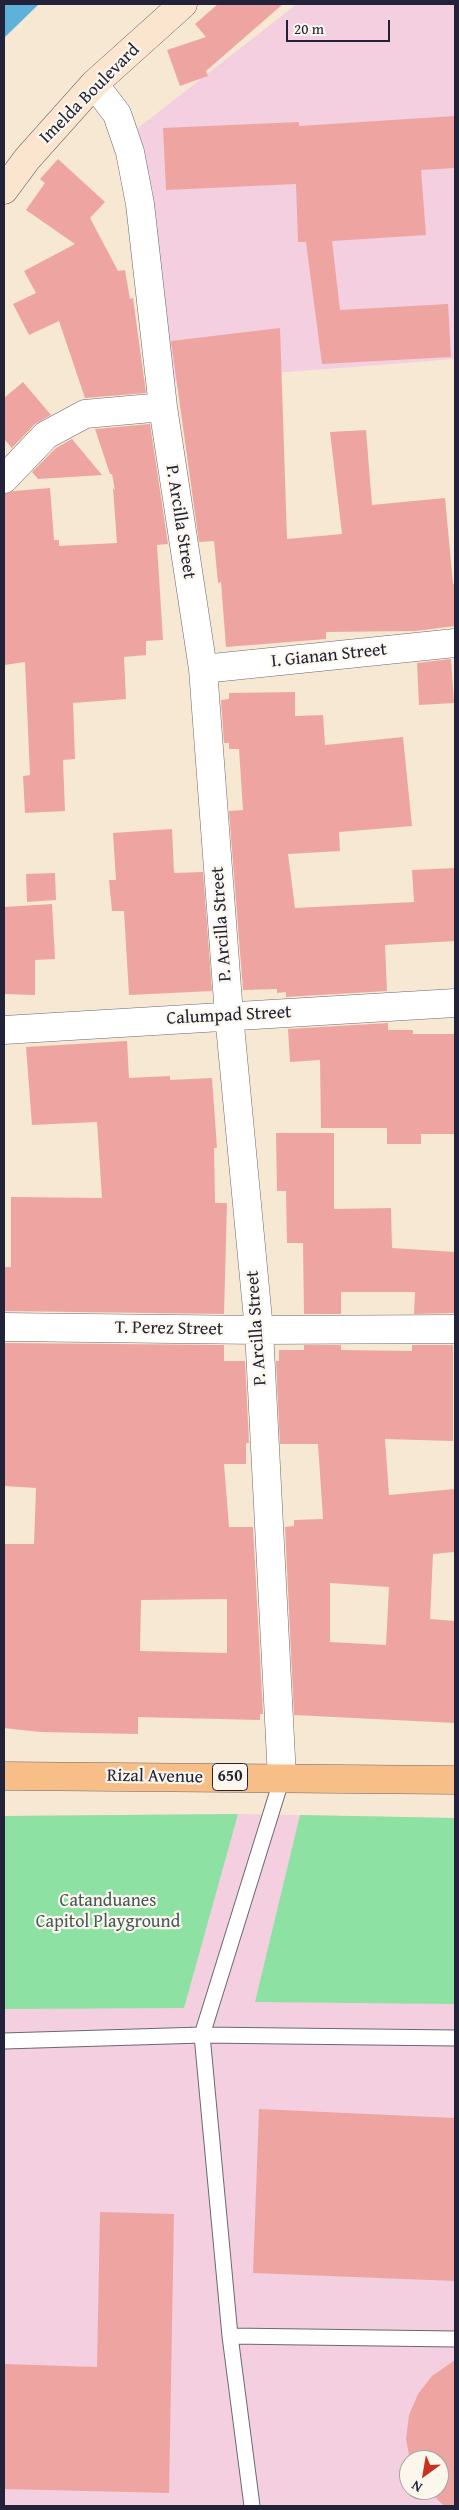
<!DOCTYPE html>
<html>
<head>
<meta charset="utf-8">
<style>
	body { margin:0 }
	#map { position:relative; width:459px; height:2510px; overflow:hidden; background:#f6e8d2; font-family:"Gentium Book Plus",serif }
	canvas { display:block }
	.frame { position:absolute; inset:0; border:5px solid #22223b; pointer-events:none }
	.north { position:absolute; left:399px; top:2450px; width:50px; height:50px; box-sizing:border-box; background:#fbf7ec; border:1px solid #a4a2a5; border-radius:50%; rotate:212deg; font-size:14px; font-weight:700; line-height:20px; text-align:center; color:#22223b }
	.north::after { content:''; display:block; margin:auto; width:18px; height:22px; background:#c8321e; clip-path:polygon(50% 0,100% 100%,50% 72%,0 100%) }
	.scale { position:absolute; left:286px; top:20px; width:104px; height:22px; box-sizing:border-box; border:2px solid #22223b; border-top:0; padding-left:6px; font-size:15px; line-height:18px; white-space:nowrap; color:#22223b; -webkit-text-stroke:4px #fbf7ec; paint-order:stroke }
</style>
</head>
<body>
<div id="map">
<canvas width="459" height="2510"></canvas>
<div class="frame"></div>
<div class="north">N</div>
<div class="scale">20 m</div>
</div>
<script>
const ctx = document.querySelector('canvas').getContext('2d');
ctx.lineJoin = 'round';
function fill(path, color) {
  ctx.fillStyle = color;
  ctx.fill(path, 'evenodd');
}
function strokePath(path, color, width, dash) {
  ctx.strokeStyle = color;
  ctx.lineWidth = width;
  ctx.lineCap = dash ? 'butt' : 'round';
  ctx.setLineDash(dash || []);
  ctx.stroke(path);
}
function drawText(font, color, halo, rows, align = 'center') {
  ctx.font = font + ' "Gentium Book Plus",serif';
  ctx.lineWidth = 4.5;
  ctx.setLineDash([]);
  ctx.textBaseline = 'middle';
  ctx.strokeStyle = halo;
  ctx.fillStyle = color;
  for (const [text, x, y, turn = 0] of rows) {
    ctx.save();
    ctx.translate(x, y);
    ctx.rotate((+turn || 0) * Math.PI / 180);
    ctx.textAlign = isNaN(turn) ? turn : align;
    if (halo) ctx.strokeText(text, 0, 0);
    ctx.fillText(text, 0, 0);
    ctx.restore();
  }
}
fill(new Path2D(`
	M297 4H455V359L171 381 138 128Z
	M238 1814 455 1818V2506H4V1816ZM409 2460H439V2490H409Z`), '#f3cfe0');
fill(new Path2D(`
	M238 1814 184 2008 4 2009V1816Z
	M300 1815 455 1818V2004L255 2002Z`), '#8de1a3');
fill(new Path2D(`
	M4 4H39L4 38Z`), '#5eb1d9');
fill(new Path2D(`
	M218 4H283L206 71 208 76 180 86 167 50 206 37 195 24Z
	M455 116V168L421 170 426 235 332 241 340 310 448 304 451 357 322 364 306 242H298L296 184 166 190 163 128 299 122V126Z
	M58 159 105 202 90 218 118 271 125 270 130 299 133 298 146 393 85 398 59 321 29 335 13 304 36 293 24 271 75 244 26 210 45 183 40 179Z
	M280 328 287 539 342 534 330 432 366 430 372 505 445 498 453 584H455V626L415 631 326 632V639L226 647 221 582 218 583 214 541 199 542 171 341Z
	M23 382 51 415 35 424 12 448 4 439V398Z
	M150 424 168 544 157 545 163 640 146 641V655L124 657 126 699 73 703 75 759 63 760 65 811 25 813 23 776 30 775 25 662 4 665V494L14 491 50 488 54 540H59V546L117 543 113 488 115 490 112 474H110L95 429Z
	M72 439 102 475 38 479 32 472 56 448Z
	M451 659 454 703 419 705 417 663Z
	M295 692V716L323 715 325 745 403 737 412 826 339 832 340 851 288 854 295 908 414 902 412 870 455 868V941L385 945 387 991 286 997V992L277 993V989L243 990 229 811 243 810 239 749H229V743H224L221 700 229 699V693Z
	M172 829 174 873 203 872 212 991 129 995 124 911H112L109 880H116L113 833Z
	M55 873 56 900 27 902 26 874Z
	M52 904 55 959 35 960V995L4 994V907Z
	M388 1023V1030H413V1034H455V1134H421V1144H387V1128H321L320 1060 290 1062 288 1029Z
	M127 1041 129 1078 170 1076V1080L212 1078 217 1148H214L215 1203H227L224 1314 4 1311V1267H11V1197L102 1198 97 1122 32 1125 26 1047Z
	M276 1133H334V1209L391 1208 392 1248 455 1252 454 1313 414 1314 415 1292H341V1314H304L303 1243H287L286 1191H277Z
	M4 1343 224 1345V1361H245L249 1443H246V1464H224L229 1527H253L263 1714H260V1720L138 1717V1734L40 1732 4 1728V1544H34L36 1488 4 1486ZM227 1599V1653L140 1651 141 1600Z
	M304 1345H341V1350L412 1351V1345H453V1441L385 1439 389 1495 455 1489V1552L433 1554 430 1619 455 1621V1723L294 1715 285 1527 294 1526V1520L323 1519 318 1444H280L276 1361H279V1350H304ZM330 1583 389 1587 386 1645 330 1642Z
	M259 2109 455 2118V2281L253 2273Z
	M100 2212 174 2214 169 2493 4 2489V2364L97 2367Z
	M455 2360V2506H444L428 2490H439V2460H410L406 2439 409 2415 418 2394 432 2376Z`), '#eea5a2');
const lane = new Path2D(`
	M4 2041 202 2035 455 2038
	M230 2336 455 2339
	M252 2506 230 2336 202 2035 282 1778`);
const street = new Path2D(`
	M94 84 117 114 130 152 140 204 163 407 203 669 229 1015 259 1330 282 1778
	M4 479 46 435 85 414 163 407
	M203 669 455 643
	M4 1030 455 1003
	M4 1327 259 1330 455 1329`);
const secondary = new Path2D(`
	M4 190 27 159 94 84 183 4`);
const primary = new Path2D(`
	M4 1776 455 1780`);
strokePath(lane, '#6c6770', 17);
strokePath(street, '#6c6770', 29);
strokePath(secondary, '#6c6770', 29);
strokePath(primary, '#6c6770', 29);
strokePath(lane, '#fff', 15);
strokePath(street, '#fff', 28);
strokePath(secondary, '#fce5cf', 28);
strokePath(primary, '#f7be87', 28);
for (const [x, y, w] of [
	[230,1777,35]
]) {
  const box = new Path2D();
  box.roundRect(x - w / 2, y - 13.5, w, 27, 4);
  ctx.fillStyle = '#fbf7ec';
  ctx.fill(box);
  strokePath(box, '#22223b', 1);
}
drawText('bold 16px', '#22223b', null, [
	["650",230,1777]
]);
drawText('18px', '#22223b', '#fbf7ec', [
	["Imelda Boulevard",90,94,-45],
	["P. Arcilla Street",180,522,81],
	["I. Gianan Street",329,656,-6],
	["P. Arcilla Street",222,924,-94],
	["Calumpad Street",229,1016,-3],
	["P. Arcilla Street",257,1328,-94],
	["T. Perez Street",169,1329,1],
	["Rizal Avenue",155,1777,1]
]);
drawText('18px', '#425b5a', '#fbf7ec', [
	["Catanduanes",108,1901],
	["Capitol Playground",108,1922]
]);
</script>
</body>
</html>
